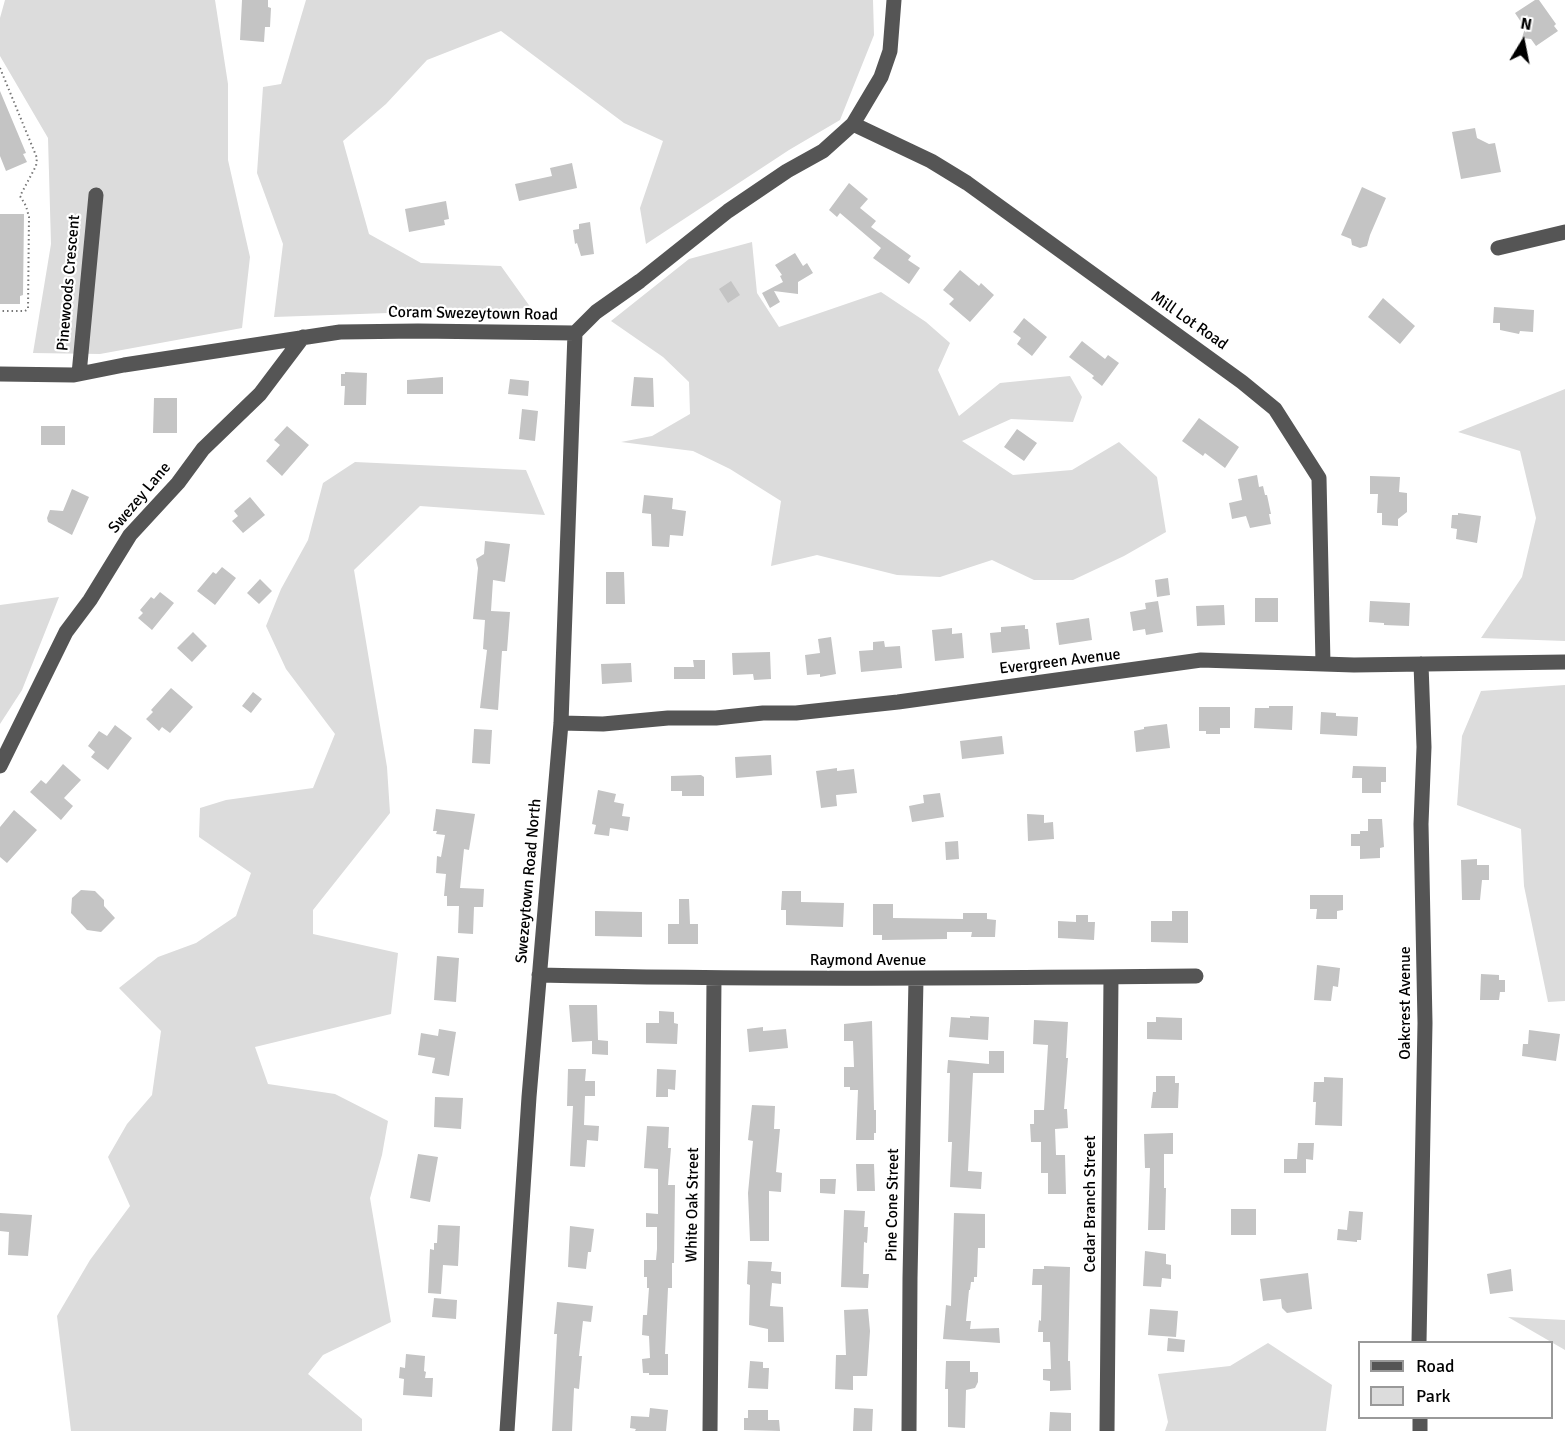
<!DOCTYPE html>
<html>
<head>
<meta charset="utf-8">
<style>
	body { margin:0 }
	#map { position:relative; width:1565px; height:1431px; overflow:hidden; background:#fff; font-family:Signika,sans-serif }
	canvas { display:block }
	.legend { position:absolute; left:1358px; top:1341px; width:195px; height:78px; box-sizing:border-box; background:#fff; border:2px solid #999; margin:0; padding:8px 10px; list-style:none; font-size:18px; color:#000 }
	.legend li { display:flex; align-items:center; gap:12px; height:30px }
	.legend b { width:30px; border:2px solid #999 }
	.north { position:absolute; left:1493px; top:12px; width:60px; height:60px; -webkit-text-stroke:4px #fff; paint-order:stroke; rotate:10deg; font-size:16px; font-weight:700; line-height:24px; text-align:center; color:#000 }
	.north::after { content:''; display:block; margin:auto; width:21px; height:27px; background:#000; clip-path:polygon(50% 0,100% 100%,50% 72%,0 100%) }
</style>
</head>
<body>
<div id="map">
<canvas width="1565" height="1431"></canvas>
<ul class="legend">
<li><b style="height:8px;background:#555"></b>Road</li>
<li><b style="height:16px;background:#dcdcdc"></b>Park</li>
</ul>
<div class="north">N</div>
</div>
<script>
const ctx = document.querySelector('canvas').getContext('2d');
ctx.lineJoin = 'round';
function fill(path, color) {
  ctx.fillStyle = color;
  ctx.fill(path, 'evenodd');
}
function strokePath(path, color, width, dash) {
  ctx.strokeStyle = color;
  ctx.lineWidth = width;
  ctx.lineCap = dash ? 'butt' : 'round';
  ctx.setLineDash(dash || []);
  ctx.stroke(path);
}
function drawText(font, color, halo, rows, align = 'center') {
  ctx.font = font + ' Signika,sans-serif';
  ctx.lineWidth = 4.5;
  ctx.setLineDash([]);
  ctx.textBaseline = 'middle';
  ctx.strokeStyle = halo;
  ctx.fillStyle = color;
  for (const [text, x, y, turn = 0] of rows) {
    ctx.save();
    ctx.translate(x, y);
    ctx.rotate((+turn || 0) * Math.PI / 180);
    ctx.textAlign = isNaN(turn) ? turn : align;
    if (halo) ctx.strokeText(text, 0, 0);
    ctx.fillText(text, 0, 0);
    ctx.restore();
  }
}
fill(new Path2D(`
	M5 0H215L228 84V160L250 257 242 328 100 354 33 353 51 244 48 138 0 56V18Z
	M306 0H873L874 35 840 120 789 150 646 244 640 208 663 141 624 123 501 31 427 60 386 104 343 141 369 234 421 263 501 266 531 308 274 317 283 244 257 173 263 87 281 84Z
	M752 242 757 293 779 327 881 292 926 322 950 343 938 370 959 416 1000 383 1070 376 1082 397 1073 422 1011 419 962 441 1013 475 1072 470 1119 442 1157 477 1166 532 1124 556 1073 580H1034L992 560 940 577 897 575 817 555 771 566 781 501 730 469 693 451 621 442 652 436 690 414 689 382 663 357 611 321 689 259Z
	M1565 389V641L1481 638 1522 577 1536 518 1520 451 1458 432Z
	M355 462 526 470 545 515 420 506 354 570 387 767 390 813 313 910V934L398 953 391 1014 255 1047 268 1084 335 1094 388 1121 382 1155 370 1198 391 1322 323 1355 308 1374 362 1419V1431H71L57 1316 90 1260 130 1206 108 1157 127 1124 152 1095 161 1031 119 988 158 957 196 943 236 916 251 873 199 837 200 808 226 800 313 788 335 734 286 669 266 626 281 589 308 540 323 483Z
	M59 597 22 690 0 724V605Z
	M1565 685V1001L1548 1002 1524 886 1521 829 1457 805 1462 736 1481 691Z
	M1508 1317 1565 1320V1350Z
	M1268 1343 1332 1385 1326 1431H1165L1168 1422 1158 1374 1230 1366Z`), '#dcdcdc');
fill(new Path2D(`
	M242 0H268V7L271 8 270 27H265L264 42 240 40Z
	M1535 0H1539L1556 24 1554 26 1558 31 1536 46 1531 39 1522 38 1525 28 1515 13Z
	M0 91 26 153 23 154 27 162 6 171 0 156Z
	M1475 128 1477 138 1489 144 1495 143 1501 172 1461 179 1452 132Z
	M572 163 577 188 519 201 515 184 552 176 550 168Z
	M849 183 868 199 860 208 876 221 871 227 911 256 908 260 920 268 909 284 873 258 881 248 840 213 837 217 829 210Z
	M1362 187 1386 198 1370 235 1367 246 1360 248 1352 245 1351 239 1341 235Z
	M446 201 449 219 444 220 445 225 409 232 405 209Z
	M0 214H24L23 295 20 296V304H0Z
	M590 222 594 254 581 256 577 243 575 244 573 230 579 229V224Z
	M795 253 803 266 807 263 813 273 798 282V294L774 291 780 302 770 308 762 293 783 282 780 276 782 275 775 265Z
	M960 270 979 286 981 283 994 295 970 322 949 304 954 299 943 290Z
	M731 281 740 295 728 303 719 289Z
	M1383 298 1415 326 1400 344 1368 317Z
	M1494 307 1534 310 1533 332 1520 331 1519 334 1500 330V323H1493Z
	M1024 318 1047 337 1032 356 1017 344 1021 338 1013 332Z
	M1082 341 1105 359 1108 355 1119 363 1102 386 1092 378 1094 376 1069 357Z
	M345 372 367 373 366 405H344L345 386H341V374H345Z
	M443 377V394H407V380Z
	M634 377 653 378 654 407 631 406Z
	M510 379 529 381 528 396 508 394Z
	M154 398H177V433H153Z
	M522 409 538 411 535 441 519 439Z
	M1199 418 1239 447 1225 468 1205 453 1203 456 1182 441Z
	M41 426H65V445H41Z
	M287 426 309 445 282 476 266 461 280 445 274 440Z
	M1017 429 1037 443 1024 461 1004 447Z
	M1257 475 1259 487 1263 486 1265 495H1267L1271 514H1269L1271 524 1250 528 1246 516 1232 519 1229 503 1242 500 1238 479Z
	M1370 476 1400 477 1399 492 1407 493V512L1398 519V526L1382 525V513H1377L1378 494H1370Z
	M72 489 89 497 72 535 48 522 47 518 50 510 63 511Z
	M644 495 673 498 672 509 686 511 683 536 670 535 669 547 652 546 651 514 642 513Z
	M250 497 265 515 243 533 232 521 238 516 234 511Z
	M1458 513 1481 516 1477 543 1456 539 1457 529 1451 528 1452 515H1458Z
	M485 541 510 544 505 582 493 580 491 611 510 612 507 651H502L498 710 480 708 487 650 483 649 485 620 473 619 478 568 476 559 484 554Z
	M222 567 236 578 215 605 197 591 213 572 216 574Z
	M606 572H624L625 604H606Z
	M1168 578 1170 595 1157 597 1155 580Z
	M260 579 272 591 259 604 247 593Z
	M160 592 174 603 152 630 138 618 143 613 140 610 151 597 154 599Z
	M1255 598H1278V622H1255Z
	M1158 601 1163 632 1146 635 1145 629 1133 631 1130 612 1146 609 1145 603Z
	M1370 601 1410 603 1409 626 1384 625V623L1369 622Z
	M1224 605 1225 625 1197 626 1196 606Z
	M1089 618 1092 640 1059 645 1056 623Z
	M1025 625V629H1028L1030 649 992 653 990 633 1001 632V627Z
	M952 628V634L962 633 964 658 935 661 932 630Z
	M193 632 207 646 192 662 177 648Z
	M831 637 836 674 820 677V674L807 675 805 655 820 653 818 639Z
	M884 641 885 647 900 646 902 668 861 672 859 651 873 650V642Z
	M770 652 771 679 754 680 753 674 733 675 732 653Z
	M693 660H705V679H674V667H694Z
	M631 663 632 682 602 684 601 664Z
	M171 688 193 707 170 733 162 727 159 731 146 719 153 712 151 710Z
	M253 692 262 699 251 713 242 706Z
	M1269 706H1293L1292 730 1254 728 1255 708H1269Z
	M1199 707H1230V728H1220V734H1206V731H1199Z
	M1321 712 1336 713V716L1358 717 1357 736 1320 734Z
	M1167 724 1170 748 1136 752 1134 731 1144 729V727Z
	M115 725 132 738 108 770 91 757 95 752 88 746 99 731 107 736Z
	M474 729 492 730 490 764 472 763Z
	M1002 736 1004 754 962 759 960 741Z
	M771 755 772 775 736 778 735 757Z
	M63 764 81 780 64 798 73 806 61 820 30 792 41 780 46 784Z
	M1353 766 1386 767V782H1381V793H1362V778H1352Z
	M837 768V771L854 769 857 793 836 795 837 806 821 808 816 771Z
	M701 775 704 777V796H682V791H671V776Z
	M598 790 616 794 614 802 624 804 622 816 630 817 628 831 610 828 609 836 594 834 596 825 592 824Z
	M940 793 944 817 912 822 909 806 924 803 923 795Z
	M436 809 475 814 469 850 464 849 460 888 484 889 483 907H474L473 934 458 933 459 906H447V896H444L446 874 436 873 437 856 441 857 445 835 436 834 437 831H433Z
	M14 810 37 830 7 863 0 857V827Z
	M1027 814 1044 815V823L1053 822 1054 839 1028 841Z
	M1368 819H1382L1384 847 1380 848V858L1360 859V846H1351V834H1360V831H1368Z
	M958 841 959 859 946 860 945 842Z
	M1477 859V865H1489V880H1482L1480 900H1462L1461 860Z
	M81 890 95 891 104 900V906L115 918 101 932 87 930 71 913 72 898Z
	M782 891H801V902L844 903 843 927 786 925V910H781Z
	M1310 895H1343V910L1337 911V919H1316L1317 909H1310Z
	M679 899H689L690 924H698V944H668V924H679Z
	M873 904H893V918L963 919V913H987V919L996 920 995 937H971L972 932H947V939L882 940V935H873Z
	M595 911 642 912V937L595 936Z
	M1172 911H1188V943L1151 942V921H1172Z
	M1076 915H1088V922H1095L1094 940 1058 938V921L1076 922Z
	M437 956 459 958 456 1002 434 1000Z
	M1317 965 1340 968 1338 987 1333 986 1331 1001 1314 1000Z
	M1481 974 1499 975V980H1505V992H1500L1499 1000H1480Z
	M569 1005H597L598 1040 608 1041V1055L592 1054V1041L572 1042Z
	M659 1011 674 1012V1023L678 1024 677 1044 646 1043V1023H659Z
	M970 1016 989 1017 988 1040 949 1037 951 1017 970 1018Z
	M1156 1017 1182 1018V1040L1147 1039V1022H1156Z
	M1034 1020 1068 1022 1066 1058H1068L1064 1109H1067L1068 1128 1055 1129 1056 1155H1065L1066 1194H1048V1173H1041V1142H1031L1030 1124H1034V1110H1044L1048 1045 1033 1044Z
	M872 1021 874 1110H876V1133H874V1140H856L858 1090H850V1087H844V1067H854L853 1041H844V1024Z
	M763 1027V1031L786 1029 788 1048 749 1052 747 1029Z
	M439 1029 456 1032 449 1076 432 1073 435 1058 418 1055 421 1033 438 1036Z
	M1529 1030 1560 1034 1556 1061 1522 1056 1523 1044H1528Z
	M989 1051H1004V1073H973L968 1171 982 1172 981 1189 950 1187 952 1142H948L950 1073H947L948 1060 989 1064Z
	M568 1069H586L585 1081H595V1096H585L584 1125 599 1126 598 1141 587 1140 585 1167 570 1166 573 1106H567Z
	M657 1069 676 1070 675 1090 668 1089V1097H656Z
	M1156 1076H1175V1083H1179L1178 1108H1151L1153 1092H1156Z
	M1324 1077 1343 1078 1342 1126 1315 1125 1316 1102H1313L1314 1082H1324Z
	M435 1097 463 1098 461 1129 434 1127Z
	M752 1105 775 1106 774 1129H780L776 1172 782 1173 781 1192 769 1191V1241H750L748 1193 753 1141 748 1140Z
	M647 1126 669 1127 668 1148H671L668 1185H675L674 1263H672V1288H668L665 1354H668V1375H649V1373H643L642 1359 650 1358 649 1336 642 1335 643 1315H647L649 1288H647V1277H644V1260H656L657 1249V1227H646V1213L658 1214V1169L644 1168Z
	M1173 1133V1154H1164V1188H1166L1165 1230H1148L1150 1168H1145L1144 1134Z
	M1298 1143H1314L1313 1160 1306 1159V1173H1284V1159H1297Z
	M418 1154 438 1157 430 1202 410 1198Z
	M856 1164H874L875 1191H857Z
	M820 1179H836L835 1194 820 1193Z
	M1231 1209H1256V1235H1231Z
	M844 1210 865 1211 864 1227H868L867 1243 864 1242 863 1274H869L868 1288 841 1287Z
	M1349 1211 1363 1212 1361 1240H1357V1242L1337 1240 1338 1229 1347 1230Z
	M0 1213 32 1215 28 1256 8 1255 9 1232 0 1231Z
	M954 1213 985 1214V1248H978L977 1277H974V1282H971L970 1290H969L966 1321H971L970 1329 999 1328 1000 1343 943 1339 946 1305 951 1306Z
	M438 1225 460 1226 458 1266 443 1265 441 1294 428 1293 430 1249 434 1250V1243H437Z
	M570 1226 594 1229 591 1252H588L586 1269 568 1267Z
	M1145 1251 1166 1254V1264L1171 1265V1279L1162 1278 1161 1287 1143 1286Z
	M748 1261 772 1262 771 1271 781 1272V1284L772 1283 770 1306 783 1307 784 1342H768V1329L749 1325 750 1285 747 1284Z
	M1044 1266 1070 1267 1068 1361H1070L1071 1390 1050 1391V1381L1043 1380V1369H1051L1050 1342H1043V1332H1038L1039 1320 1041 1321 1042 1285H1032L1033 1269H1044Z
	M1511 1269 1513 1291 1490 1294 1487 1274Z
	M1308 1273 1312 1309 1287 1313 1282 1308 1281 1299 1263 1301 1260 1279Z
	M434 1298 457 1300 456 1319 432 1317Z
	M557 1302 593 1306 591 1322 583 1321 579 1356H582L579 1389 574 1388 572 1431H552L557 1334H554Z
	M868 1309 870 1331 867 1376H853V1390L835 1389 836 1355H846L844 1310Z
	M1150 1309 1178 1311 1176 1337 1148 1335Z
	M1168 1338 1185 1340 1184 1352 1167 1351Z
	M406 1354 425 1356 424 1371 426 1372 425 1378H433L432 1397 403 1395 404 1379 399 1378 400 1367 405 1368Z
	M750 1361 763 1362V1368H769L768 1389 748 1388Z
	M946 1361H970V1372H978V1382L975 1388 966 1390 965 1428 948 1427V1389H945Z
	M650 1408 668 1410 666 1431H635L636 1429 630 1428 631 1416 649 1417Z
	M854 1408 873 1409 872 1431H853Z
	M748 1410H768V1420H779L780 1431 744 1430V1418H748Z
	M1050 1412 1071 1413V1431H1049Z`), '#c4c4c4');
strokePath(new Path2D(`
	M0 68 37 158 36 166 20 196 26 206 29 217 28 309 25 311H0`), '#777', 2, [1.5, 3]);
strokePath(new Path2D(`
	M853 124 931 161 967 183 1242 382 1275 409 1319 478 1323 664
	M1498 248 1565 232
	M0 374 74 375 124 365 340 332 418 331 575 333 596 312 640 281 728 211 787 171 823 151 853 124 881 77 890 51 894 0
	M79 374 96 195
	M561 723 603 724 668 718H716L763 713H796L898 702 1201 660 1354 665 1565 662
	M0 766 66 632 90 600 130 535 178 483 203 449 260 394 303 337
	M539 975C758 980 977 978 1196 976
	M1419 1342 1425 1023 1421 824 1424 747 1421 664
	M1420 1418V1431
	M507 1431 529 1097 561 723 575 333
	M710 1431 714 979
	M909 1431 910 1278 916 979
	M1107 1431 1111 977`), '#555', 15);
drawText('16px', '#000', '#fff', [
	["Pinewoods Crescent",69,283,-85],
	["Coram Swezeytown Road",473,314,1],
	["Mill Lot Road",1189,321,35],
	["Swezey Lane",140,498,-50],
	["Evergreen Avenue",1060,662,-7],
	["Swezeytown Road North",529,881,-85],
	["Raymond Avenue",868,961],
	["Oakcrest Avenue",1406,1003,-90],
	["Cedar Branch Street",1091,1204,-90],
	["White Oak Street",693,1205,-89],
	["Pine Cone Street",893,1205,-89]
]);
</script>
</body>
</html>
